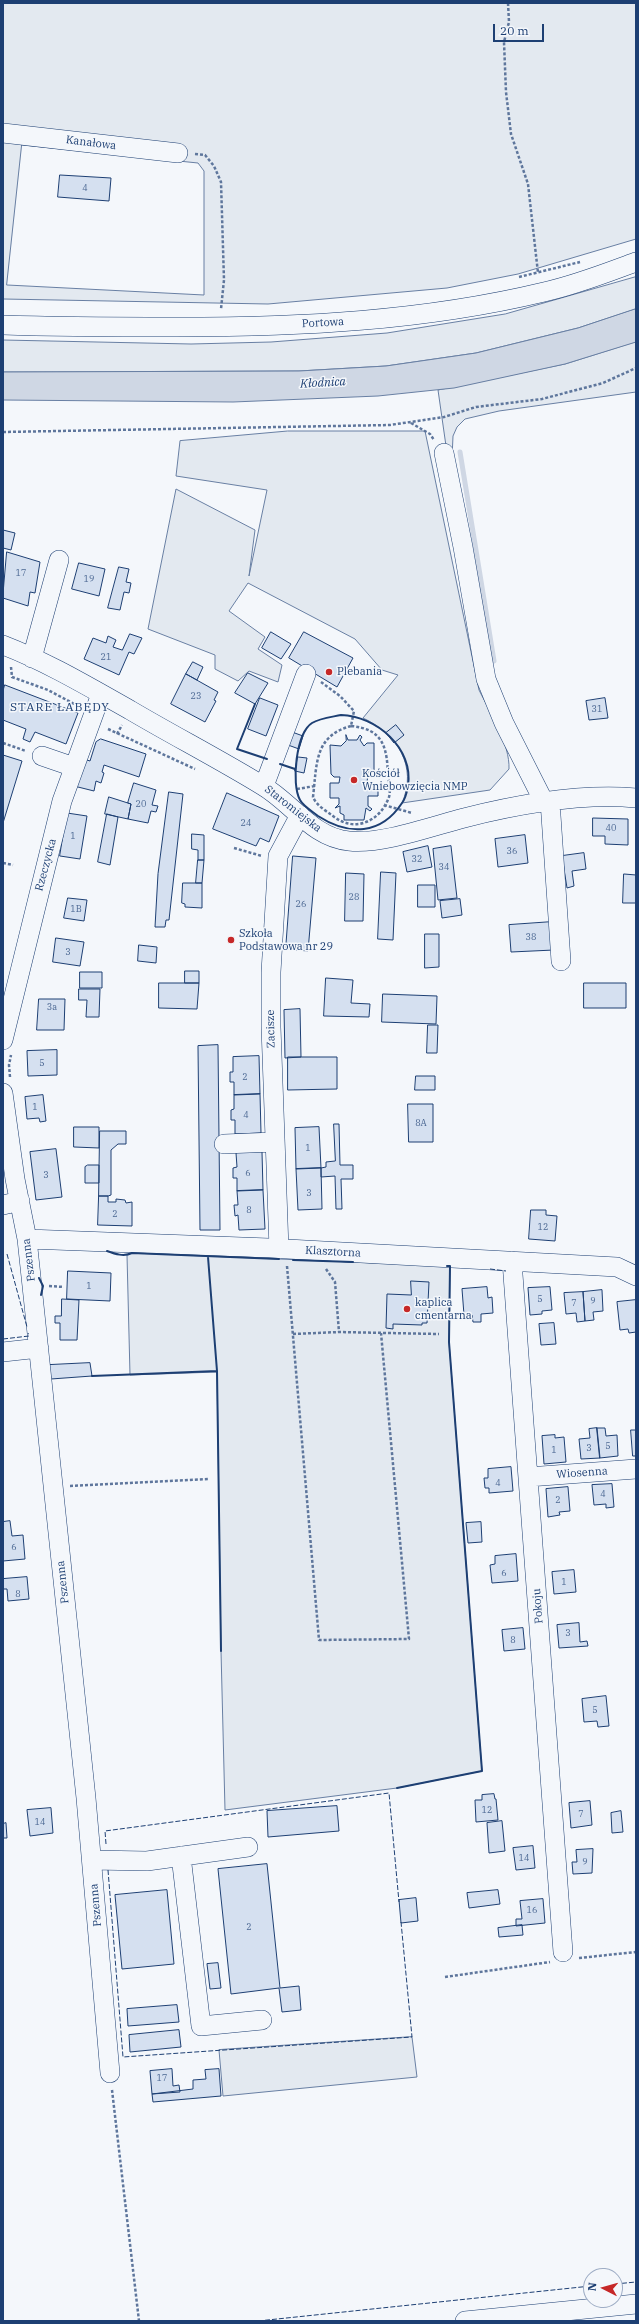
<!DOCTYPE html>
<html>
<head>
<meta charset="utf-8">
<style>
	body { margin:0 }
	#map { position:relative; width:639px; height:2324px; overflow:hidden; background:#f4f7fb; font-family:"IBM Plex Serif",serif }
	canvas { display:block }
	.frame { position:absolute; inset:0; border:4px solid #1d3f73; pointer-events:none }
	.north { position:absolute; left:583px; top:2268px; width:40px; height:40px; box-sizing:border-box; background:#f4f7fb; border:1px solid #9eadc5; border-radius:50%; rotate:276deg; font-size:11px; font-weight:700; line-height:16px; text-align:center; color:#1d3f73 }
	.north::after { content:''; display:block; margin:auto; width:14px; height:18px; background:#c62828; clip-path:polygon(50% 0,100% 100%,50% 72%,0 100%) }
	.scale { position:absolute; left:493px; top:24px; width:51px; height:18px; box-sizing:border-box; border:2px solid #1d3f73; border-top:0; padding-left:5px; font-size:12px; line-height:14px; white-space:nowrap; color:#1d3f73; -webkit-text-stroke:3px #f4f7fb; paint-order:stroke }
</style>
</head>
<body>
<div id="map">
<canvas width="639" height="2324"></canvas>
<div class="frame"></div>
<div class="north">N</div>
<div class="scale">20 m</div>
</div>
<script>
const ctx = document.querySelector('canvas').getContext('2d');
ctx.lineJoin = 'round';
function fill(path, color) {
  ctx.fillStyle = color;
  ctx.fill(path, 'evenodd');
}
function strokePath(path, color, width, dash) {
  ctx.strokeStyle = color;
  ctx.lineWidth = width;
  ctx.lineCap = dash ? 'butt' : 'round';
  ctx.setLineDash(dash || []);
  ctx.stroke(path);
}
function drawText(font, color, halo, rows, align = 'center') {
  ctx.font = font + ' "IBM Plex Serif",serif';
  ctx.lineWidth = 3;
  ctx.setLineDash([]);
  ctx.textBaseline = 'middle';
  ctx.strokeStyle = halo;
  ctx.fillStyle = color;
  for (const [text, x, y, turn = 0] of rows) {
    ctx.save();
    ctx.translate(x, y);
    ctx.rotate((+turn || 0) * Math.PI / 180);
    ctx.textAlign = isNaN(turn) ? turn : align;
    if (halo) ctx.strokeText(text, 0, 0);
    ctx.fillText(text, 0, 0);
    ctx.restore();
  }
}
const green = new Path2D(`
	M3 3H636V239L518 274 447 288 268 304 3 299ZM22 145 198 163 204 171V295L7 285Z
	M636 277V309L578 328 476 353 386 366 299 371 3 372V340L191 344 271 342 387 333 505 314Z
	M636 342V392L499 411 465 419 457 427 453 436 451 481 438 390 565 364Z
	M288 431H425L479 690C490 712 510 744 509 769L490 790 402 803C418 766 397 734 363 718L398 675 382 670 355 639 248 583 229 611 265 637 258 649 282 665 278 682 249 671 238 681 215 669V655L148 629 176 489 255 530 249 576 267 490 176 476 180 441Z
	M132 1253 450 1266 449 1342 482 1771 397 1788 225 1810 221 1651 217 1372 130 1375 127 1255Z
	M412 2037 417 2077 223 2096 219 2050Z`);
fill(green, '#e3e9f0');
strokePath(green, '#687fa3', 1);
const water = new Path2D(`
	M636 309V342L565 364 454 388 378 396 233 402 3 400V372L299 371 386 366 476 353 578 328Z`);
fill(water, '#cfd7e4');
strokePath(water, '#687fa3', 1);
strokePath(new Path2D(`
	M460 452 494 661`), '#cfd7e4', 5);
const building = new Path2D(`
	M60 175 111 178 109 201 58 197Z
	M3 530 15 533 11 550 3 548Z
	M7 552 40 562 35 593 30 592 28 606 3 598Z
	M79 563 105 569 99 596 72 589Z
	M119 567 129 569 126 582 131 583 129 593 124 592 120 610 108 608Z
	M271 632 291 644 281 659 262 648Z
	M304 632 353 658 337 687 289 658Z
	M130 634 142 638 134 654 129 652 119 675 84 659 93 638 106 643 108 636 116 640 113 647 122 650Z
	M193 662 203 667 197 680 186 674Z
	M248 673 268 683 255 704 235 693Z
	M186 674 218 692 214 700 216 701 205 722 171 704Z
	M5 685 78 713 66 744 35 732 30 742 23 739 26 729 3 720V691Z
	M260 698 278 705 266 736 248 729Z
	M605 698 608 718 589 720 586 701Z
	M396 725 404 735 394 743 386 733Z
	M292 732 303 736 299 749 288 745Z
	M346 735 348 740H357L360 735 362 737 360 740 364 746 367 743H374V771H368L367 784H378V796H368V806L372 809 370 811 366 808 364 820H344V815L340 813V806L335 808 339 804V798H330V783H339L340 777H334L331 774 330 745 341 746 346 741Z
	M101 739 146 754 139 777 104 765 102 772 104 773 101 783 96 781 94 791 74 786 84 759 90 761 96 742Z
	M3 755 22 761 3 823Z
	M298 757 307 758 304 773 295 771Z
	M134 783 156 790 152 805 158 806 156 812 151 811 148 823 128 819 131 804 128 803Z
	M169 792 183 794 169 920H166L165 927H155L158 874Z
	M227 793 279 816 269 842 260 838 256 846 213 829Z
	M109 797 131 804 128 819 105 814Z
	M67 813 87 816 80 859 60 856Z
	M107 814 118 817 110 865 98 862Z
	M593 818 628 819V845L605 844V836H593Z
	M192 834 204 835V860H198V850L192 849Z
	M525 835 528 863 498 867 495 839Z
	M428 846 432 867 407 872 403 852Z
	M451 846 457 898 438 900 433 849Z
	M584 853 586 869 572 871 574 886 567 888 562 856Z
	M293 856 316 858 308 951 286 949Z
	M198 860H204L202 883H196Z
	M381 872 396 873 393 940 378 939Z
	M346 873 364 874 363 921H345Z
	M624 874 636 875V903H623Z
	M183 883H202V908L185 907V904L182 903Z
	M418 885H435V907H418Z
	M68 898 87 900 84 921 64 918Z
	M460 899 462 915 442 918 440 901Z
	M552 922 554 950 511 952 509 925Z
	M425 934H439V967L425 968Z
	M56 938 84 942 80 966 53 962Z
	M139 945 157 947 156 963 138 961Z
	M185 971H199V983H185Z
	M80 972H102V988H80Z
	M326 978 353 980 351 1003 370 1004 369 1017 324 1016Z
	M159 983H199L197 1009 159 1008Z
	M584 983H626V1008H584Z
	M79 989H100L99 1017H86L87 1000H79Z
	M383 994 437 996 436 1024 382 1022Z
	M39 999H65L64 1030H37Z
	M300 1009 301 1057 285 1058 284 1010Z
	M428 1025H438L437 1053H427Z
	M218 1045 220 1230H200L198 1046Z
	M57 1050V1075L28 1076 27 1051Z
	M259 1056 260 1094 234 1095V1082H230V1072H233V1057Z
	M288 1057H337V1089L288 1090Z
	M416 1076H435V1090H415Z
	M260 1094 261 1133 235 1134V1120H231V1110L234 1109V1095Z
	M43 1095 46 1121 40 1122 39 1118 27 1119 25 1097Z
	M408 1104H433V1142H409Z
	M334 1124H339L340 1165H353V1179H341L342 1209H336L335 1176 321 1177V1168L326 1167V1162L335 1161Z
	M74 1127H99V1148L74 1147Z
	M319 1127 321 1168 296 1169 295 1128Z
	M100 1131H126V1144H118L111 1150V1195L108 1196H99Z
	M56 1149 62 1197 36 1200 30 1152Z
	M262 1152 263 1190 237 1191V1178H233V1168L237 1167 236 1153Z
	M88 1165H99V1183H85V1167Z
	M321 1168 322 1209 298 1210 296 1169Z
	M263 1190 265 1229 239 1230 238 1215 235 1216 234 1205H238L237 1191Z
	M99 1196H108V1202H116V1199L125 1200 126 1203 132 1202V1226L98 1225Z
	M531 1210H546V1215L557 1216 555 1241 529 1239Z
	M68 1271 111 1273 110 1301 67 1299Z
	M411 1281 429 1282 427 1323H422V1325L393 1324V1329L386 1328 387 1294 411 1295Z
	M487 1287 488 1298 492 1297 493 1313 481 1314V1322H473L472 1315H464L462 1289Z
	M550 1287 552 1310 542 1311V1314L530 1315 528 1288Z
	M602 1290 603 1311 593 1312 594 1320 585 1321 583 1292Z
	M583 1292 585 1321 577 1322 576 1313 566 1314 564 1293Z
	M62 1299 79 1300 77 1340H60V1323H55V1316H61Z
	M636 1300V1332L629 1333 628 1329 620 1330 617 1302Z
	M554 1323 556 1344 541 1345 539 1324Z
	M90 1363 92 1376 51 1379 49 1365Z
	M597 1428H605L606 1436 617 1435 618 1456 600 1458Z
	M597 1428 600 1458 581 1459 579 1439 590 1438 589 1429Z
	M631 1430H636V1456H633Z
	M555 1435V1438L564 1437 566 1462 544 1464 542 1436Z
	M511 1467 513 1491 489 1493V1488H485L484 1478H488V1469Z
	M612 1484 614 1507 606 1508V1504L594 1505 592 1485Z
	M568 1487 570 1511 559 1512 560 1515 548 1517 546 1489Z
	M10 1521 12 1536 23 1535 25 1559 3 1561V1522Z
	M481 1522 482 1542 468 1543 466 1523Z
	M516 1554 518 1581 492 1583 490 1565 495 1564V1556Z
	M574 1570 576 1592 554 1594 552 1572Z
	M27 1577 29 1599 8 1601 7 1589H3V1579Z
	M579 1623 580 1642 587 1641 588 1646 559 1648 557 1625Z
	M523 1628 525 1649 504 1651 502 1630Z
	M606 1696 609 1726 598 1727 597 1721 584 1722 582 1699Z
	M494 1794 495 1799H496L498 1820 476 1822 475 1800H482V1795Z
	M590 1801 592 1825 571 1828 569 1803Z
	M337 1806 339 1831 268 1837 267 1811Z
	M51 1808 53 1833 30 1836 27 1810Z
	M621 1811 623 1832 612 1833 611 1813Z
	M502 1821 505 1851 489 1853 487 1823Z
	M6 1823 7 1838H3V1824Z
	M533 1846 535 1868 516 1870 513 1848Z
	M593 1849 592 1873 573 1874 572 1862H577L576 1850Z
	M267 1864 280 1988 299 1986 301 2010 282 2012 279 1988 231 1994 218 1869Z
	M167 1890 174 1964 122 1969 115 1895Z
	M498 1890 500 1904 469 1908 467 1893Z
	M416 1898 418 1921 401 1923 399 1900Z
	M543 1899 545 1923 516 1926V1919H522L520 1901Z
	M522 1925 523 1935 499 1937 498 1928Z
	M218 1963 221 1988 210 1989 207 1964Z
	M177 2005 179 2022 128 2026 127 2009Z
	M179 2030 181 2047 130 2052 129 2035Z
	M172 2069 173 2086 179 2085 180 2092 152 2094 150 2071Z
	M219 2069 221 2096 153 2102 152 2094 193 2089V2080L206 2079 205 2070Z`);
fill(building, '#d5e0f0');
strokePath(building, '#1d3f73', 1);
const minor = new Path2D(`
	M3 133 178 153
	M3 325C61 327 119 327 177 327 300 327 423 321 544 292 576 285 606 273 636 262
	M444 453 463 547 486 679 504 723 544 802
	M3 645C47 662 89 687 130 710 174 736 219 759 263 786 292 803 313 838 349 841 380 845 433 826 464 818 519 804 579 793 636 798
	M32 658 59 560
	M42 756 74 767
	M264 786 306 674
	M550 801 561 961
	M3 1040 62 801 101 694
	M3 1093 15 1179 27 1239 32 1286 86 1798 110 2073
	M224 1144 275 1142
	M3 1205 20 1201
	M27 1239 269 1248 617 1267 636 1276
	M279 1249 271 1027V972L278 856 300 815
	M512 1261 563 1952
	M3 1352 39 1348
	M528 1477 636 1469
	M181 1856 201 2026 262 2020
	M92 1860 147 1861 248 1847
	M465 2321 636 2304`);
strokePath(minor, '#1d3f73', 20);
strokePath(new Path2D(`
	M508 3 509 22 504 42 506 92 511 134 528 184 538 273
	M195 154 205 155 214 166 221 182 224 280 221 309
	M519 277 580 262
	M411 423 430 434 434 440
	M3 432 390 425 444 417 476 407 542 399 603 383 636 368
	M11 667 12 677 48 690 78 706
	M321 682 340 696 354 711 351 726
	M351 726C384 729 387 748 388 776 389 782 391 791 389 797 380 822 354 833 333 816 326 811 316 805 313 797 317 764 314 736 351 726Z
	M108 729 195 769
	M117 734 122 725
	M3 743 26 751
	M297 789 315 786
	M384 805 412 813
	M234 848 262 856
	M3 863 13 865
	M10 1077 9 1065 11 1055
	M287 1266 319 1640 409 1639 381 1333
	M326 1269 335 1282 339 1332 439 1334
	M49 1286 64 1287
	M293 1334 339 1332
	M70 1486 209 1479
	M579 1958 636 1952
	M445 1977 550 1962
	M112 2090 139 2321`), '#5e769c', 2.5, [3, 2]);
strokePath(minor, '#f4f7fb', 19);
strokePath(new Path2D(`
	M7 1254 27 1327
	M490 1269 506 1271
	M3 1339 29 1336 28 1333
	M106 1844 105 1831 389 1793 399 1902
	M108 1870 123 2057 412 2037 401 1922
	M615 2284 636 2282
	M258 2321 591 2286`), '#1d3f73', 1, [5, 2]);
strokePath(new Path2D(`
	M255 704 237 749 267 759
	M341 715C376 716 414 748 408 786 407 791 406 798 402 803 381 835 349 836 318 816 313 812 303 806 300 800 291 784 296 733 312 723 320 718 332 717 341 715Z
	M280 764 295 769
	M107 1251C115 1254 124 1257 132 1253L279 1259
	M208 1257 217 1371 221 1651
	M293 1260 353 1262
	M39 1278 43 1286 41 1295
	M92 1376 217 1371
	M397 1788 482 1771 449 1342 450 1266H447`), '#1d3f73', 2);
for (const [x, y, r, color] of [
	[329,672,4,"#c62828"],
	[354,780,4,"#c62828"],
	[231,940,4,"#c62828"],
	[407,1309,4,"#c62828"]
]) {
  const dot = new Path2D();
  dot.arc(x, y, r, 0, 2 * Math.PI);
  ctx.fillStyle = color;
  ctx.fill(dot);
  strokePath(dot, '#f4f7fb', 1.5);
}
drawText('9px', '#4b6792', null, [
	["4",85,188],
	["17",21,573],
	["19",89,579],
	["21",106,657],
	["23",196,696],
	["31",597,709],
	["20",141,804],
	["24",246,823],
	["40",611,828],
	["1",73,836],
	["36",512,851],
	["32",417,859],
	["34",444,867],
	["28",354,897],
	["26",301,904],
	["1B",76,909],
	["38",531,937],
	["3",68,952],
	["3a",52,1007],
	["5",42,1063],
	["2",245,1077],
	["1",35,1107],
	["4",246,1115],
	["8A",421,1123],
	["1",308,1148],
	["6",248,1173],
	["3",46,1175],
	["3",309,1193],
	["8",249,1210],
	["2",115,1214],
	["12",543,1227],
	["1",89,1286],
	["5",540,1299],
	["9",593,1301],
	["7",574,1303],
	["5",608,1446],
	["3",589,1448],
	["1",554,1450],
	["4",498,1483],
	["4",603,1494],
	["2",558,1500],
	["6",14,1547],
	["6",504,1573],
	["1",564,1582],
	["8",18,1594],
	["3",568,1633],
	["8",513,1640],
	["5",595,1710],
	["12",487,1810],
	["7",581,1814],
	["14",40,1822],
	["14",524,1858],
	["9",585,1862],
	["16",532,1910],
	["2",249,1927],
	["17",162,2078]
]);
drawText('11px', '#1d3f73', '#f4f7fb', [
	["Kanałowa",91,143,7],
	["Portowa",323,323,-3],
	["Staromiejska",293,809,38],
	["Rzeczycka",46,865,-75],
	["Zacisze",271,1029,-91],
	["Klasztorna",333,1252,3],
	["Pszenna",29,1260,-97],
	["Wiosenna",582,1473,-4],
	["Pszenna",63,1582,-96],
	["Pokoju",538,1606,-94],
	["Pszenna",96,1905,-95]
]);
drawText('11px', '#1d3f73', '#f4f7fb', [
	["Plebania",337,672],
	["Kościół",362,774],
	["Wniebowzięcia NMP",362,787],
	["Szkoła",239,934],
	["Podstawowa nr 29",239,947],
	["kaplica",415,1303],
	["cmentarna",415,1316]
], 'left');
drawText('italic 12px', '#1d3f73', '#f4f7fb', [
	["Kłodnica",323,383,-3]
]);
ctx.letterSpacing = '1px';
drawText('12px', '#1d3f73', '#f4f7fb', [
	["STARE ŁABĘDY",60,708]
]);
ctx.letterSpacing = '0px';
</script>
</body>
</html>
